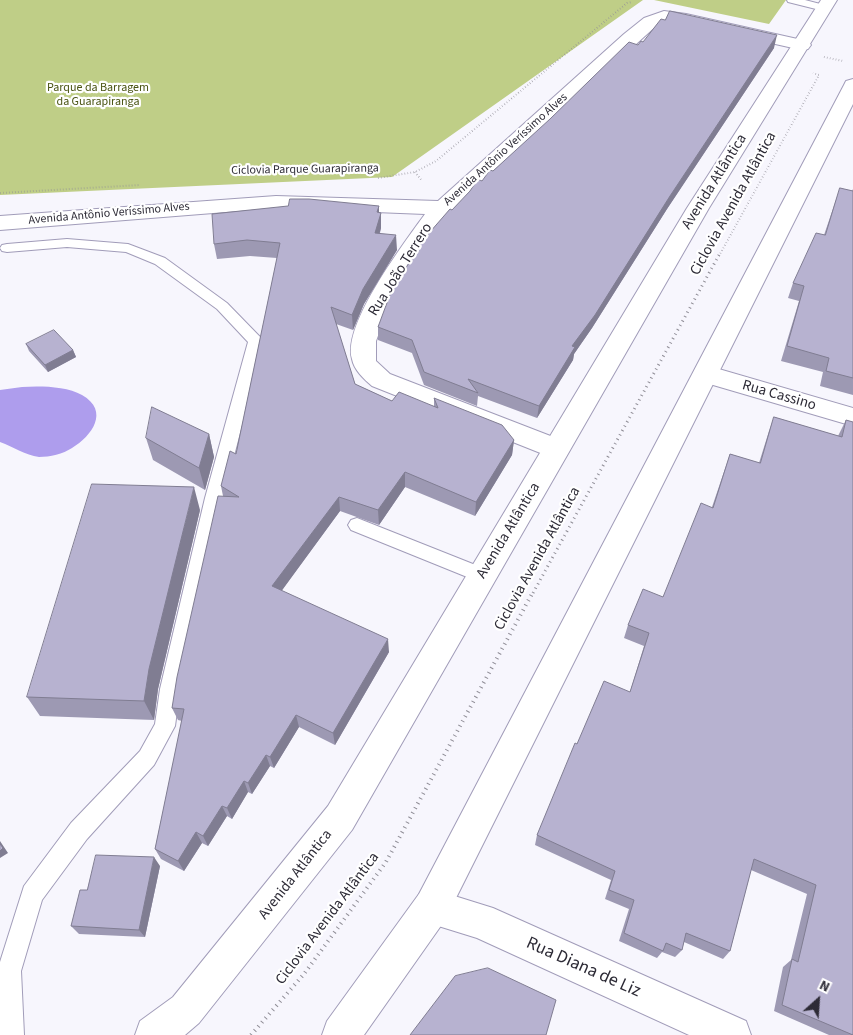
<!DOCTYPE html>
<html>
<head>
<meta charset="utf-8">
<style>
	body { margin:0 }
	#map { position:relative; width:853px; height:1035px; overflow:hidden; background:#f7f6fd; font-family:"Source Sans 3",sans-serif }
	canvas { display:block }
	.north { position:absolute; left:793px; top:975px; width:50px; height:50px; -webkit-text-stroke:4px #fff; paint-order:stroke; rotate:26deg; font-size:14px; font-weight:700; line-height:20px; text-align:center; color:#2d2b36 }
	.north::after { content:''; display:block; margin:auto; width:18px; height:22px; background:#2d2b36; clip-path:polygon(50% 0,100% 100%,50% 72%,0 100%) }
</style>
</head>
<body>
<div id="map">
<canvas width="853" height="1035"></canvas>
<div class="north">N</div>
</div>
<script>
const ctx = document.querySelector('canvas').getContext('2d');
ctx.lineJoin = 'round';
function fill(path, color) {
  ctx.fillStyle = color;
  ctx.fill(path, 'evenodd');
}
function strokePath(path, color, width, dash) {
  ctx.strokeStyle = color;
  ctx.lineWidth = width;
  ctx.lineCap = dash ? 'butt' : 'round';
  ctx.setLineDash(dash || []);
  ctx.stroke(path);
}
function drawText(font, color, halo, rows, align = 'center') {
  ctx.font = font + ' "Source Sans 3",sans-serif';
  ctx.lineWidth = 4.5;
  ctx.setLineDash([]);
  ctx.textBaseline = 'middle';
  ctx.strokeStyle = halo;
  ctx.fillStyle = color;
  for (const [text, x, y, turn = 0] of rows) {
    ctx.save();
    ctx.translate(x, y);
    ctx.rotate((+turn || 0) * Math.PI / 180);
    ctx.textAlign = isNaN(turn) ? turn : align;
    if (halo) ctx.strokeText(text, 0, 0);
    ctx.fillText(text, 0, 0);
    ctx.restore();
  }
}
fill(new Path2D(`
	M0 0H643L392 177 0 195Z
	M654 0H786L769 24Z`), '#bfce87');
fill(new Path2D(`
	M22 387C40 386 66 386 82 395 110 411 92 436 72 448 63 454 50 457 39 457 25 455 14 447 0 442V390Z`), '#ae9ded');
const service = new Path2D(`
	M787 0H805L828 6 829 8 824 11 788 2Z
	M67 239 128 244 165 258 227 303 264 341 223 498 180 689 175 726 154 765 87 839 42 900 21 971 24 1035H0V962L24 886 71 823 140 751 155 724 160 689 205 498 248 342 217 309 155 264 126 252 67 247 7 252 2 251 0 248 2 245 7 244Z
	M357 518 488 570 491 575 488 580 482 583 351 530 348 525 351 520Z`);
const minor = new Path2D(`
	M664 11 686 14 802 40 808 41 811 45 808 49 802 50 686 24 666 21 656 26 443 219 413 265 390 304 376 341V361L390 374 566 442 570 449 566 456 557 459 548 456 372 386C364 379 354 370 352 359 342 324 405 242 425 214L276 208 0 230V216L276 196 438 201 624 34 644 18Z
	M705 365 853 408V426L696 380 693 374 696 368Z
	M432 889 493 908 746 1021 751 1035H689L477 938 419 920 414 907 419 894Z`);
const primary = new Path2D(`
	M821 0H837L709 208 352 830 199 1023 185 1035H135L140 1021 173 997 328 806 687 208Z
	M853 79V104L445 920 364 1035H322L327 1021 419 894 844 85 846 81Z`);
strokePath(service, '#a19cb9', 2);
strokePath(minor, '#a19cb9', 2);
strokePath(primary, '#a19cb9', 2);
strokePath(new Path2D(`
	M824 57 843 61
	M415 172 422 181
	M378 178 415 172 436 161 627 3 632 2
	M0 193 140 185
	M719 256 819 75 813 73`), '#908e97', 2, [0.5, 2.5]);
strokePath(new Path2D(`
	M533 593 719 255`), '#908e97', 3, [1, 4]);
strokePath(new Path2D(`
	M251 1035 304 974 386 862 533 592`), '#908e97', 4, [1, 4.5]);
fill(service, '#fff');
fill(minor, '#fff');
fill(primary, '#fff');
fill(new Path2D(`
	M643 42 774 48 667 209 592 328 574 354 573 360 537 418 478 396 477 406 424 385 412 353 378 340V327L452 210 493 171 638 45Z
	M840 188 852 191 853 189V395L820 386 823 372 781 361 799 301 788 298 793 283 824 235Z
	M379 206V212L381 213V228L380 233 397 250 364 304 353 330 336 324 355 384 392 401 434 406V398L514 440 512 455 475 516 405 487 379 525 340 511 281 591 389 652 335 745 299 727 274 768 270 766 252 794 248 792 232 819 227 816 208 846 202 843 184 871 161 859 155 849 182 721 178 720 172 708 223 496 221 486 236 454 277 258 250 256 217 259 214 244Z
	M26 344 73 350 76 357 48 372 29 351Z
	M774 417 838 436 846 420 853 1035H829L774 1011 783 967 791 960 807 894 751 870 730 951 723 959 684 942 682 950 675 957 662 952 657 958 619 941 629 909 605 899 611 880 535 845 537 835 577 744 630 692 644 646 624 638 628 625 663 597 712 507 730 454 759 463 769 431Z
	M209 434 214 457 205 490 153 460 146 438Z
	M200 510 158 689 154 720 40 716 27 697Z
	M160 866 145 937 79 934 71 926 87 890Z`), '#9d99b3');
fill(new Path2D(`
	M777 35 774 48 667 209 592 328 574 354 573 360 537 418 539 406 572 346 670 196Z
	M379 206V218L381 213V228L375 248V233L377 212Z
	M396 235 397 250 364 304 353 330 352 315 363 289Z
	M73 350 76 357 48 372 45 365Z
	M209 434 214 457 205 490 199 468Z
	M514 440 512 455 475 516 476 502Z
	M405 472V487L379 525 378 510Z
	M194 487 200 510 158 689 154 720 144 701 149 669Z
	M339 497 340 511 275 600 272 586Z
	M388 639 389 652 335 745 333 733Z
	M296 715 299 727 274 768 270 757Z
	M266 755 270 766 252 794 248 783Z
	M244 781 248 792 232 819 227 808Z
	M222 806 227 816 208 846 203 836Z
	M196 832 202 843 184 871 178 861Z
	M0 841 8 853 0 858Z
	M154 857 160 866 145 937 139 930Z`), '#807d92');
const building = new Path2D(`
	M670 11 777 35 670 196 595 315 572 346 575 347 539 406 468 379 478 393 424 372 412 340 378 327 391 292 423 240 450 209 452 210 470 191 478 179 482 181 490 170 493 171 550 119 629 42 638 45 641 41 643 42 661 19 665 20Z
	M840 188 853 191V378L826 371 829 358 787 346 804 286 793 283 816 233 825 235Z
	M290 199H309L379 206 377 212 381 213 375 233 396 235 363 289 352 315 331 307 355 384 392 401 399 392 438 408 434 398 502 425 514 440 476 502 405 472 378 510 339 497 272 586 388 639 333 733 296 715 270 757 266 755 248 783 244 781 227 808 222 806 203 836 196 832 178 861 155 849 184 709 172 708 177 677 218 496 239 497 221 486 230 451 236 454 280 243 247 240 214 244 212 214 288 206Z
	M54 330 73 350 45 365 26 344Z
	M152 407 209 434 199 468 146 438Z
	M774 417 842 437 846 420 853 422V1035L782 1005 792 959 798 962 816 885 754 859 730 951 686 933 682 950 666 943 663 951 624 933 634 900 609 890 615 871 537 835 575 743 577 744 604 681 630 692 649 633 628 625 643 589 663 597 701 503 713 508 730 454 760 463Z
	M92 484 194 487 149 669 144 701 27 697Z
	M0 844 3 848 0 851Z
	M96 855 154 857 139 930 71 926 80 890H87Z
	M488 968 556 1000 546 1035H410L455 976Z`);
fill(building, '#b7b2d0');
strokePath(building, '#807d92', 1);
drawText('12px', '#495312', '#fff', [
	["Parque da Barragem",98,88],
	["da Guarapiranga",98,102]
]);
drawText('12px', '#2d2b36', '#fff', [
	["Avenida Antônio Veríssimo Alves",506,150,-42],
	["Ciclovia Parque Guarapiranga",305,170,-1],
	["Avenida Antônio Veríssimo Alves",109,214,-5]
]);
drawText('15px', '#2d2b36', '#fff', [
	["Avenida Atlântica",715,182,-58],
	["Ciclovia Avenida Atlântica",734,204,-61],
	["Rua João Terrero",401,270,-58],
	["Rua Cassino",779,396,16],
	["Avenida Atlântica",509,531,-59],
	["Ciclovia Avenida Atlântica",538,559,-61],
	["Avenida Atlântica",296,875,-52],
	["Ciclovia Avenida Atlântica",328,919,-53]
]);
drawText('18px', '#2d2b36', '#fff', [
	["Rua Diana de Liz",583,968,24]
]);
</script>
</body>
</html>
